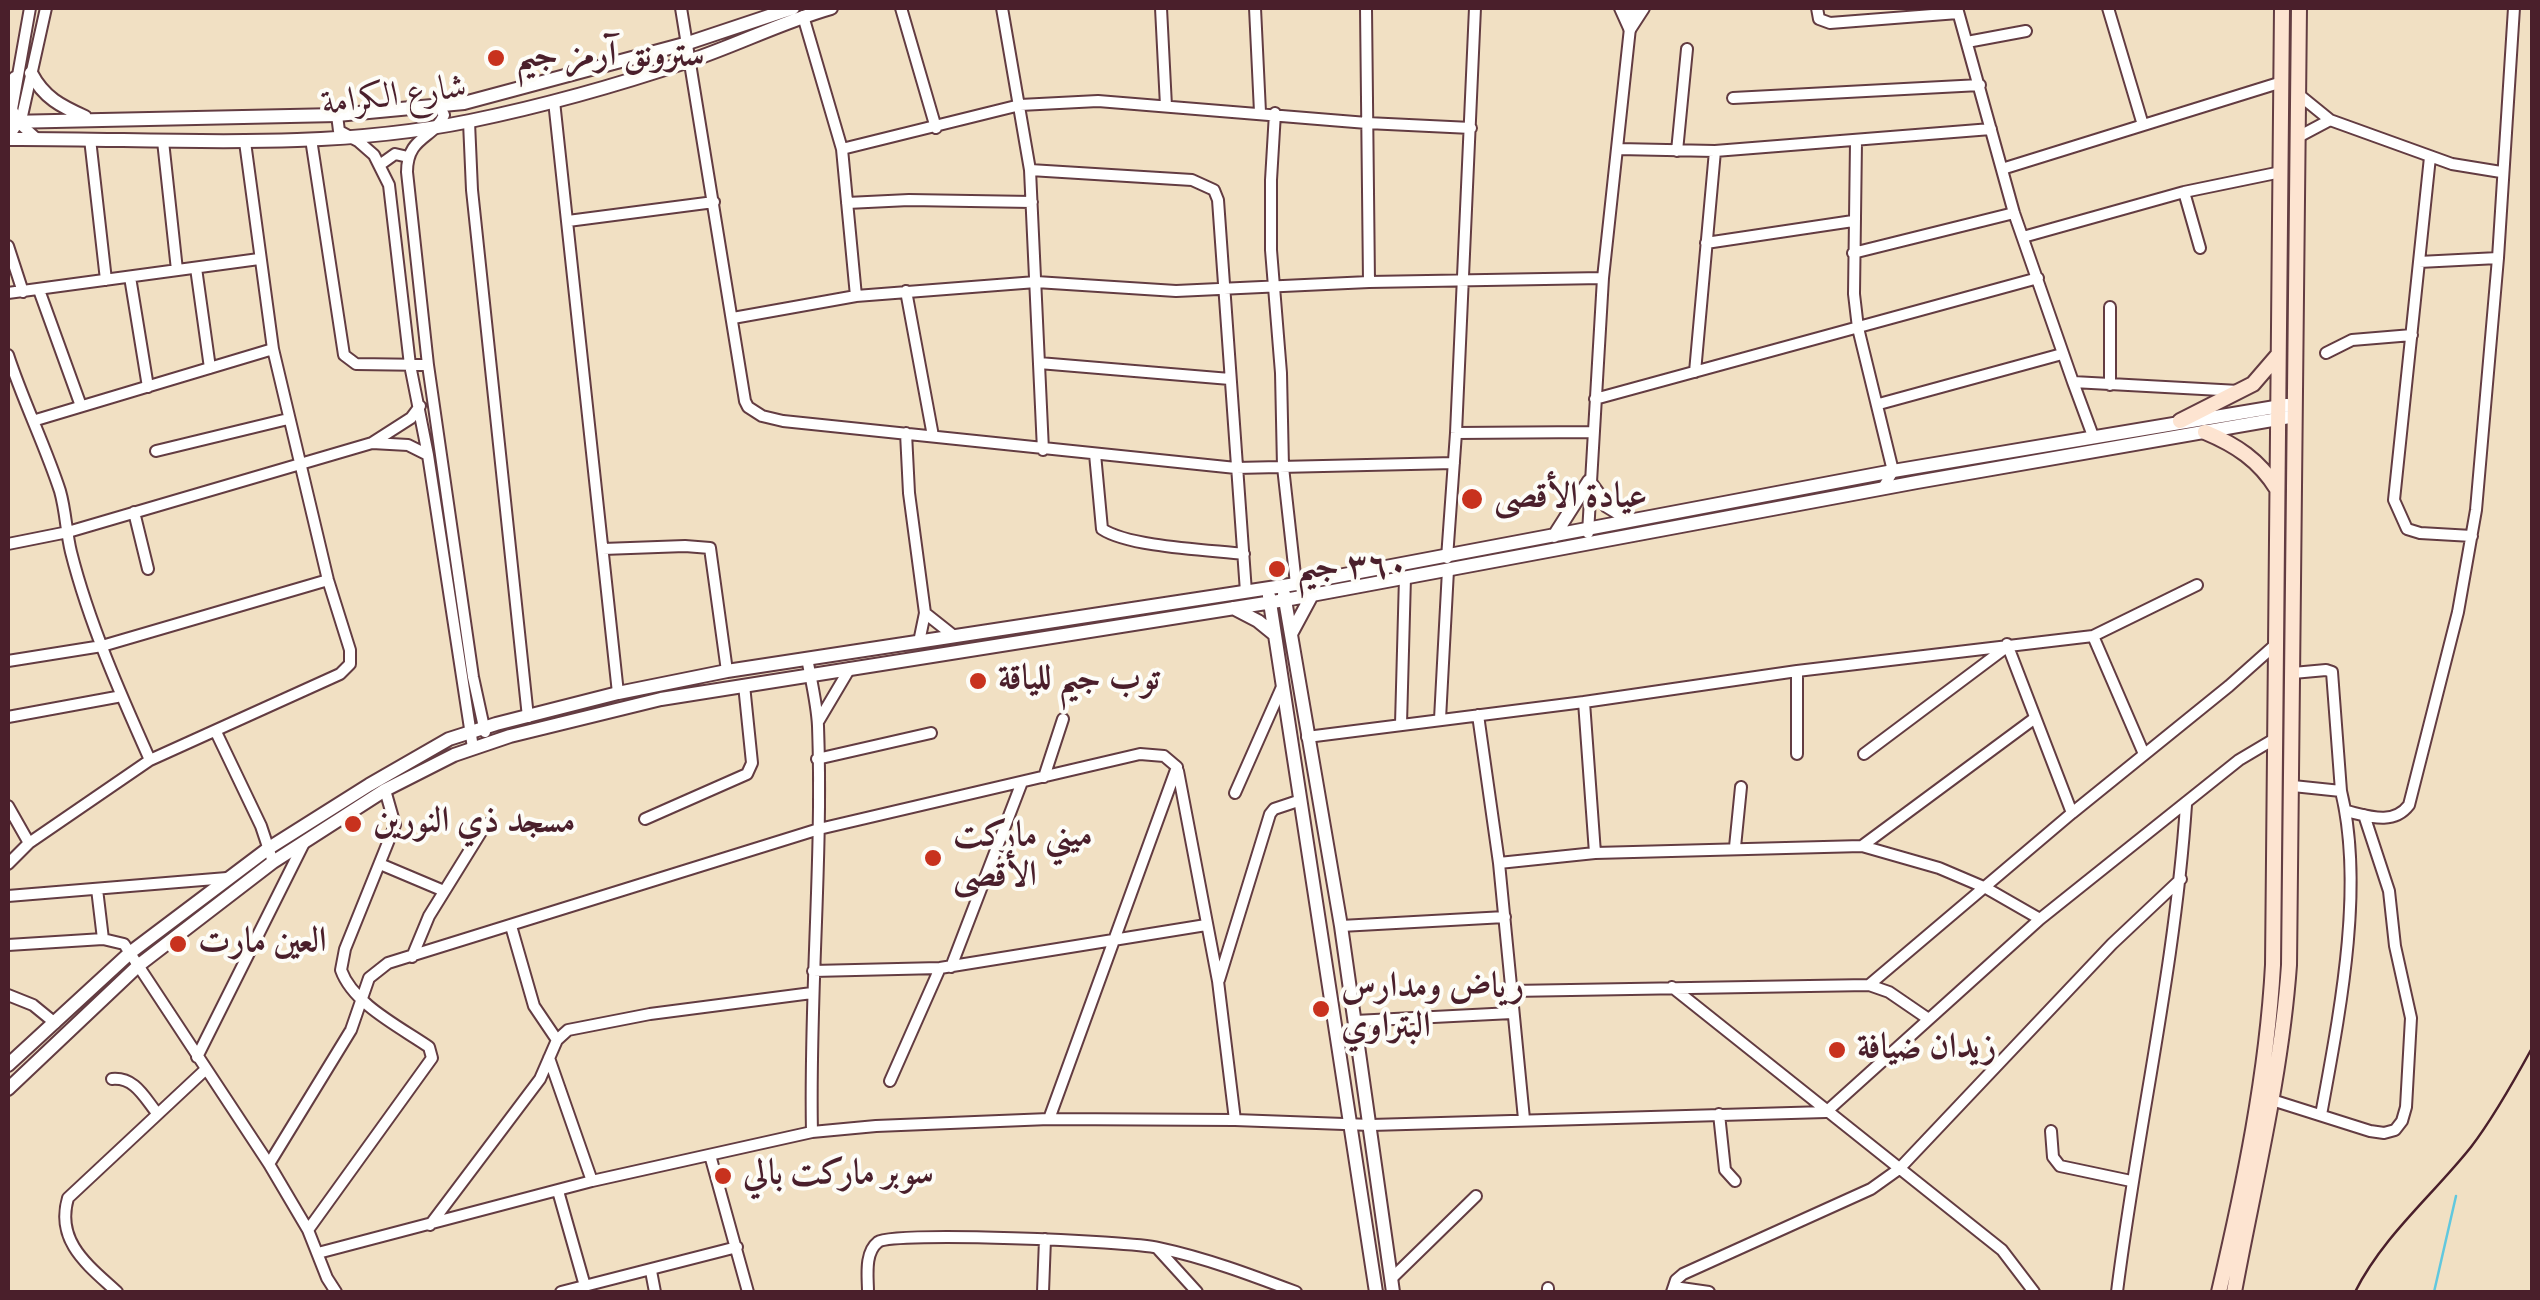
<!DOCTYPE html>
<html>
<head>
<meta charset="utf-8">
<style>
	body { margin:0 }
	#map { position:relative; width:2540px; height:1300px; overflow:hidden; background:#f1e0c3; font-family:"IM FELL DW Pica",serif }
	canvas { display:block }
	.frame { position:absolute; inset:0; border:10px solid #4a1f2b; pointer-events:none }
</style>
</head>
<body>
<div id="map">
<canvas width="2540" height="1300"></canvas>
<div class="frame"></div>
</div>
<script>
const ctx = document.querySelector('canvas').getContext('2d');
ctx.lineJoin = 'round';
function strokePath(path, color, width, dash) {
  ctx.strokeStyle = color;
  ctx.lineWidth = width;
  ctx.lineCap = dash ? 'butt' : 'round';
  ctx.setLineDash(dash || []);
  ctx.stroke(path);
}
function drawText(font, color, halo, rows, align = 'center') {
  ctx.font = font + ' "IM FELL DW Pica",Amiri,serif';
  ctx.lineWidth = 8;
  ctx.setLineDash([]);
  ctx.textBaseline = 'middle';
  ctx.strokeStyle = halo;
  ctx.fillStyle = color;
  for (const [text, x, y, turn = 0] of rows) {
    ctx.save();
    ctx.translate(x, y);
    ctx.rotate((+turn || 0) * Math.PI / 180);
    ctx.textAlign = isNaN(turn) ? turn : align;
    if (halo) ctx.strokeText(text, 0, 0);
    ctx.fillText(text, 0, 0);
    ctx.restore();
  }
}
strokePath(new Path2D(`
	M2434 1292 2456 1196`), '#61c8de', 2.5);
const minor = new Path2D(`
	M30 8 12 109 18 122 37 139
	M681 8 745 401 748 407 762 416 783 421 1236 468 1454 463
	M901 8 936 128
	M1002 8 1030 170 1043 450
	M1161 8 1166 106
	M1255 8 1260 112
	M1366 8 1369 282
	M1817 8 1819 19 1830 23 1958 13
	M1957 8 2014 213 2073 382
	M2108 8 2143 125
	M803 16 842 149 856 296
	M1967 42 2026 31
	M2298 94 2330 120 2452 164 2501 172
	M1733 98 1980 85
	M554 101 618 693
	M439 106 444 115C434 139 407 136 407 172L428 365 473 677 485 732
	M1275 113 1271 180V250L1281 373 1283 467 1296 584
	M337 115 339 131 358 141 374 155 389 185 410 365 428 455 473 748
	M469 122 472 190 528 717
	M2298 137 2330 120
	M8 138 22 116 46 8
	M90 139 106 280
	M311 139 344 355 356 364 428 365
	M163 141 177 270
	M1856 142 1854 294 1858 328 1893 471 1883 488
	M842 149 1020 105 1098 101 1367 123 1471 128
	M1618 149 1715 151 1991 129
	M1677 151 1687 49
	M2430 157 2394 500 2407 529 2420 533 2472 536
	M381 164 395 154 408 157
	M2002 169 2282 82
	M1030 170 1192 180 1214 190 1218 200 1246 592
	M2184 192 2200 248
	M847 203 909 200 1032 202
	M568 221 714 202
	M2023 237 2184 192 2281 172
	M1706 243 1853 221
	M8 246 23 292
	M1853 253 2014 213
	M2419 262 2498 258
	M196 268 210 368
	M130 277 148 387
	M39 290 81 406
	M906 291 933 436
	M8 293 259 259
	M2110 307V385
	M733 318 856 296 1036 282 1176 291 1369 282 1603 278
	M2326 353 2352 340 2412 335
	M8 355C23 401 45 445 60 491 66 512 66 532 71 552 89 623 120 693 150 760
	M1039 363 1230 379
	M1695 372 1715 151
	M1595 399 2038 278
	M1879 404 2062 354
	M36 420 273 349
	M906 433 909 493 925 613 919 642
	M1456 433 1592 432
	M2093 436 2073 382 2239 391
	M372 443 411 418 420 406
	M156 451 288 419
	M1095 454 1102 529C1129 547 1209 550 1244 554
	M134 512 148 569
	M1588 533 1603 278 1630 28V8
	M8 544 68 532 372 443 408 445 428 455
	M603 549 685 546 710 548 727 671
	M1447 558 1456 433 1475 8
	M925 613 954 636
	M2093 636 2144 754
	M2007 644 2072 813
	M807 658C811 680 817 704 818 726 823 861 809 997 812 1132
	M8 661 102 646 328 580
	M2293 673 2326 670 2332 672 2341 791
	M1478 715 1499 863
	M8 717 122 696
	M1440 719 1448 570
	M818 722 850 668
	M1401 724 1405 577
	M216 732 261 826 273 862
	M1307 737 1584 702
	M1797 754V671
	M1864 754 2008 646
	M817 759 931 733
	M1178 771 1218 981 1235 1120
	M1044 777 1063 719
	M2293 786 2341 791C2365 889 2339 1016 2321 1115
	M1235 793 1281 689
	M8 806 29 843
	M2346 811C2368 816 2393 826 2409 805L2458 612 2476 510 2498 258 2514 8
	M645 819 747 774 752 763 744 685
	M1862 846 2035 718
	M1735 847 1741 787
	M1595 853 1584 702 1797 671 2093 636 2197 585
	M8 864 29 843 150 760 340 674 350 664V650L328 580 273 349 245 142
	M380 864 444 891
	M97 889 103 939
	M8 896 227 878
	M511 926 534 1006 557 1040
	M1341 926 1505 917
	M8 945 103 939 124 944 269 1164 308 1230 327 1278 336 1292
	M412 957 429 916 486 824
	M951 967 1022 782
	M813 971 940 968 1206 925
	M1219 980 1270 814 1274 809 1301 800
	M1869 985 2072 813 2229 686 2275 645
	M1672 987 2002 1250 2034 1292
	M1511 991 1869 985 1889 992 1927 1018
	M8 995 33 1005 55 1023
	M1355 1021 1512 1013
	M197 1057 304 843
	M549 1058 592 1181
	M112 1079C135 1077 144 1097 157 1113
	M890 1081 940 968
	M2272 1100 2370 1131 2384 1133 2395 1130 2402 1121 2406 1107 2411 1018 2395 946 2389 891 2364 815
	M1719 1114 1725 1170 1735 1181
	M1524 1119 1499 863 1595 853 1862 846 1939 868 1986 888 2040 919
	M2051 1131 2053 1157 2060 1166 2131 1181
	M710 1155 748 1292
	M269 1164 351 1030 369 978 388 963 819 829 1140 754 1164 756 1177 767 1049 1119
	M558 1191 585 1286
	M430 1225 540 1079 557 1040 568 1030 650 1014 812 993
	M308 1230 432 1058 429 1047C400 1027 353 1004 341 970L345 949 395 825 385 790
	M1157 1248 1197 1292
	M318 1253 592 1181 812 1132 876 1126 1049 1119 1235 1120 1371 1125 1826 1112 2040 919 2239 760 2276 738
	M651 1271 655 1292
	M1392 1278 1476 1196
	M1674 1287 1709 1292
	M117 1292C89 1266 55 1242 68 1198L205 1070
	M561 1292 737 1247
	M868 1292C868 1277 864 1253 878 1242 893 1231 1129 1241 1159 1248 1206 1258 1251 1275 1296 1292
	M1043 1292 1045 1239
	M1548 1292V1288
	M1672 1292 1676 1280 1683 1274 1871 1189 1899 1169 2112 944 2181 879
	M2117 1292C2137 1130 2175 969 2186 805`);
const tertiary = new Path2D(`
	M1621 8 1630 28
	M1630 28 1643 8
	M31 73C44 98 61 106 85 117
	M8 92 15 78
	M8 122 337 115 464 103 688 43 793 8
	M8 139C161 138 318 152 470 121 543 106 618 85 689 61 737 45 782 22 831 8
	M1554 536 1589 481 1607 506 1630 520
	M1284 594 1341 926 1393 1292
	M1269 596 1376 1292
	M1233 608 1258 621 1274 634
	M1291 634 1312 595
	M8 1065 131 952 269 848 369 785 449 739 496 724 618 693 727 671 1296 584 1893 471 2287 405
	M8 1089 139 965 273 862 385 790 454 755 510 736 661 699 1285 600 1917 482 2295 416`);
const secondary = new Path2D(`
	M2180 421 2253 384 2278 355
	M2205 432C2236 445 2259 460 2277 489
	M2219 1292C2244 1185 2267 1075 2273 965L2282 8
	M2234 1292C2254 1184 2281 1076 2289 965L2299 8`);
strokePath(minor, '#633c42', 14);
strokePath(tertiary, '#633c42', 16);
strokePath(secondary, '#633c42', 18);
strokePath(minor, '#fff', 10);
strokePath(tertiary, '#fff', 12);
strokePath(secondary, '#fde4d1', 14);
strokePath(new Path2D(`
	M2355 1292C2384 1235 2432 1196 2471 1147 2494 1117 2514 1081 2532 1048`), '#4a1f2b', 2.5);
for (const [x, y, r, color] of [
	[496,58,10,"#c8321e"],
	[1472,499,12,"#c8321e"],
	[1277,569,10,"#c8321e"],
	[978,681,10,"#c8321e"],
	[353,824,10,"#c8321e"],
	[933,858,10,"#c8321e"],
	[178,944,10,"#c8321e"],
	[1321,1009,10,"#c8321e"],
	[1837,1050,10,"#c8321e"],
	[723,1176,10,"#c8321e"]
]) {
  const dot = new Path2D();
  dot.arc(x, y, r, 0, 2 * Math.PI);
  ctx.fillStyle = color;
  ctx.fill(dot);
  strokePath(dot, '#fdfcf7', 4);
}
drawText('bold 35px', '#4a1f2b', '#fdfcf7', [
	["سترونق آرمز جيم",516,58],
	["عيادة الأقصى",1494,499],
	["٣٦٠ جيم",1297,569],
	["توب جيم للياقة",998,681],
	["مسجد ذي النورين",373,824],
	["ميني ماركت",953,838],
	["الأقصى",953,878],
	["العين مارت",198,944],
	["رياض ومدارس",1341,989],
	["البتراوي",1341,1029],
	["زيدان ضيافة",1857,1050],
	["سوبر ماركت بالي",743,1176]
], 'left');
drawText('35px', '#4a1f2b', '#fdfcf7', [
	["شارع الكرامة",394,98,-7]
]);
</script>
</body>
</html>
